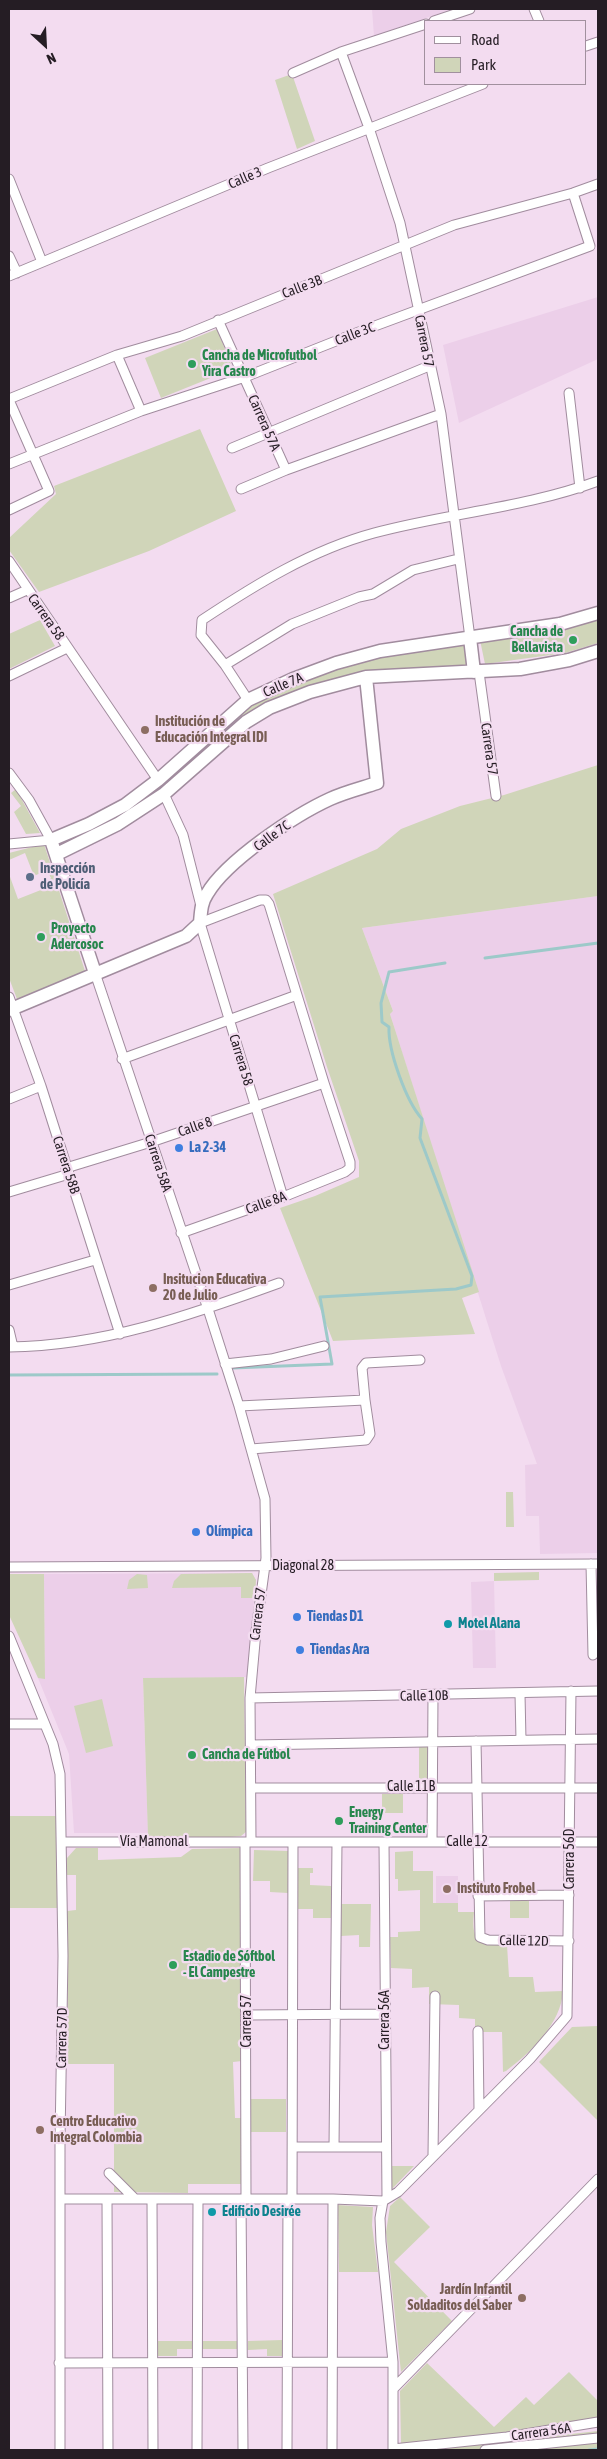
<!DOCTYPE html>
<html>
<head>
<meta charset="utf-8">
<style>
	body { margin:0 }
	#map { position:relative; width:607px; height:2459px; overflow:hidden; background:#f3dcf0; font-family:"Asap Condensed",sans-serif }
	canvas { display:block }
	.frame { position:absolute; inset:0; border:10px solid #251d24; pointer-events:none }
	.legend { position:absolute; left:424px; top:20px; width:162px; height:65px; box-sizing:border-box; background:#f3dcf0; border:1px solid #a1909e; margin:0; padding:6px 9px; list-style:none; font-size:15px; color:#251d24 }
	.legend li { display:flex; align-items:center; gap:10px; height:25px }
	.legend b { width:25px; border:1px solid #a1909e }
	.north { position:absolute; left:20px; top:20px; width:50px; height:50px; -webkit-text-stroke:4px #f3dcf0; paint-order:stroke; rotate:155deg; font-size:14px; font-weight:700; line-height:20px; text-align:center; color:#251d24 }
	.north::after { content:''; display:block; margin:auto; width:18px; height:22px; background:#251d24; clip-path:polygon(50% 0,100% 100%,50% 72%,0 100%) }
</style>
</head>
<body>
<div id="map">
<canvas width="607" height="2459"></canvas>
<div class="frame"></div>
<ul class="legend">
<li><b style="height:6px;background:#fff"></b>Road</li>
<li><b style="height:14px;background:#d0d5b9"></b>Park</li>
</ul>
<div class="north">N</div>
</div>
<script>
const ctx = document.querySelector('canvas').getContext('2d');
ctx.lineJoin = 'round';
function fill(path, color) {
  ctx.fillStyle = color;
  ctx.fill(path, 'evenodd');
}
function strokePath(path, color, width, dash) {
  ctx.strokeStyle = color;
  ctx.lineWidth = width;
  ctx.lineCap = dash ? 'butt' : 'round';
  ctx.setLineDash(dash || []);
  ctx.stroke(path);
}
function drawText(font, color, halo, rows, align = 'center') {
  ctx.font = font + ' "Asap Condensed",sans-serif';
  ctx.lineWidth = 4.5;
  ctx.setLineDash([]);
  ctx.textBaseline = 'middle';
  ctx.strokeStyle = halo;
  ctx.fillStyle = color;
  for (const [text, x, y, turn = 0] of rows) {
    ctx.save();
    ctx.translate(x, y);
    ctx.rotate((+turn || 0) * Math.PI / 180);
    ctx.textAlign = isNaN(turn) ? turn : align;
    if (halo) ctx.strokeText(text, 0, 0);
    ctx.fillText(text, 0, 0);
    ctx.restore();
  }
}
fill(new Path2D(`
	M372 9H452L374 36Z
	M598 297V359L459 423 443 345Z
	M598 896V1553L540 1554 539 1516H526L525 1465 537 1464 501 1366 390 1014 393 1011 362 928Z
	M252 1573 256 1580 247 1677 143 1679 148 1833H74L69 1754 38 1678H45L44 1574Z
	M494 1581 496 1668H473L471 1582Z
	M436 1876H458V1903H436Z`), '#eccfe9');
fill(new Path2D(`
	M292 74 315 141 297 149 275 80Z
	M217 329 233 369 161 398 145 358Z
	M200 429 236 511 149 551 39 592 9 550V538L56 494 54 486Z
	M598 617V643L565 653 485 664 480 640Z
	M40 620 55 646 9 669V634Z
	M465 642 467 665 365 672 257 712 159 794 64 848 62 844 106 821 252 704 306 680 362 661Z
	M598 765V896L362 928 393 1011 390 1014 479 1292 462 1298 475 1334 333 1341 280 1208 315 1196 359 1177V1161L327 1067 273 894 377 849 401 829 460 806 504 795Z
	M16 789 40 833 26 834 14 812 21 806 11 793Z
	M44 844 85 971 17 999 9 978V874L18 899 51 886 49 880 51 878 47 870 34 876 25 853 9 860V853Z
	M506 1492H513L514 1527H506Z
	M539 1572V1580L494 1581V1573Z
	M252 1573 256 1580 255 1598H241V1587L172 1588 174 1581 181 1574Z
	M9 1574H44L45 1679 38 1678 9 1615Z
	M137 1574 147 1575 148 1588 127 1589 129 1580Z
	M244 1677 246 1832 241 1836 231 1837H148L143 1678Z
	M102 1699 113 1746 86 1753 74 1706Z
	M429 1745V1780H424L419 1784V1746Z
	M382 1794H403V1813H382Z
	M9 1816H57V1908H9Z
	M76 1848H98V1860L181 1857 192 1849 242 1848V2061L233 2062 235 2118H243L245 2184H188V2193L114 2192V2064H68L67 1911 76 1910V1875H67V1858Z
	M254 1850 289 1851 288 1893 270 1892V1881H253Z
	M413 1851V1871H433V1903H458V1912H474C473 1923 472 1937 482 1943L507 1945 509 1977H533L535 1992 563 1991C561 2024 531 2052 506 2071L503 2072 502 2032H475V2019L459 2018V2005L429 2004V1987L412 1988V1969L391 1968 390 1937H398V1932L420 1931V1890L398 1891V1879H395V1852Z
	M297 1868H313V1873H310V1885L331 1886V1918H313V1909H296Z
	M510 1901H529V1918H510Z
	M341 1904H371L370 1947H359V1935L341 1936Z
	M598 2026V2121L539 2062 572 2027Z
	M251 2099H286V2132H251Z
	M392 2166H414L392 2189Z
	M400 2197 430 2227 394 2262 452 2321 401 2372 386 2232 390 2206Z
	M338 2205 373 2207 372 2225 378 2272H339Z
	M283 2340 284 2356H267V2349L248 2350V2341Z
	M158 2341H193V2349H177V2356H158Z
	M202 2341H240V2349H202Z
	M427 2363 494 2427 526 2397 534 2405 569 2372 598 2401V2418L489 2435 401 2444 400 2391Z
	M598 2431V2450H425Z`), '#d0d5b9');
strokePath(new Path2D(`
	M485 958 598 943
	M233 1368 332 1364 320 1297 456 1289 471 1285 472 1276 420 1138 422 1119C406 1101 388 1051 389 1027L382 1022 381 1003 389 972 445 963
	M9 1375 217 1374
	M589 2450 598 2449`), '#9dc9c9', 3);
const street = new Path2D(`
	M534 9 539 21
	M434 21 470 9
	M586 46 598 42
	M341 52 369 128 400 223 441 414 470 638
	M293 73 341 52 426 24
	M9 179 42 262
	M9 256 17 273
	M9 276 268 168 483 84
	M218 320 286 470
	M117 355 141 411
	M569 393 580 488
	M9 399 117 355 182 336 454 225 573 193 598 184
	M9 400 49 491 9 510
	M232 448 429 366
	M9 464 141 411 245 377 356 333 590 246 573 193
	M241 489 286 470 441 414
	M9 561 158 780
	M9 598 27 590
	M225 665 292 624 359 597 373 594 413 570 458 559
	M479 672 496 796
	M9 676 67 648
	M248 700 225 665 201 635 202 620C255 585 311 550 374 533 448 513 525 508 598 481
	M9 773 29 800 51 840 9 844
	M164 794 183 835 201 906
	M95 973 208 1309 239 1406 265 1499 266 1558 256 1631 250 1698 251 1842
	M9 997 41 1086 120 1334
	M122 1059 297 995
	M9 1099 41 1086
	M66 1168 151 1142 324 1083
	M9 1192 69 1174
	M181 1233 283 1197 345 1172 350 1168V1162L324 1083 269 904 266 900H260L200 923 283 1197
	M9 1285 95 1260
	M9 1330 13 1347
	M9 1347C103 1346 191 1315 279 1283
	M225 1364 271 1359 324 1346
	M365 1400 362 1368 366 1363 420 1360
	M239 1406 365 1400 370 1434 366 1440 251 1449
	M591 1564 593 1655
	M9 1567 598 1564
	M9 1636 53 1744 60 1774 63 1956 60 2140V2450
	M520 1694 521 1740
	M250 1698 598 1691
	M9 1724H44
	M476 1741 480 1937 488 1940 569 1941
	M251 1745 598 1739
	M252 1788H598
	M62 1842H598
	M245 1842 246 2199
	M384 1842 387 2198
	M432 1842 433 1696
	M478 1896 569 1895
	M247 2015 385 2014
	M478 2031 479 2110
	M293 2147H386
	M334 2147 337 1842
	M433 2155 435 1996
	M109 2173 135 2199
	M61 2199H333L383 2201 398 2192 530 2059 567 2016 571 1691
	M107 2199 108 2450
	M152 2199 153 2450
	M241 2199 243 2450
	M292 2199 293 1842
	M383 2201 380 2218 381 2242 393 2362V2450
	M59 2363 393 2362
	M394 2388 598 2179
	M393 2449 507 2437 598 2422
	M197 2450 198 2199
	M287 2450 288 2199
	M332 2450 333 2199
	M485 2450 598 2438`);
const secondary = new Path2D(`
	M470 638 474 672
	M57 854 118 824 164 794 246 722 269 708 310 692 366 677 520 669 569 660 598 651
	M95 973 51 840 89 824 125 805 158 780 248 700 293 679 336 663 380 651 560 624 598 613
	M9 1010 186 936 200 923C201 912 201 903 207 894 226 861 295 815 330 799 345 792 362 788 377 783L366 677`);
strokePath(street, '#a18c9e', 11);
strokePath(secondary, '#a18c9e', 15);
strokePath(street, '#fff', 9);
strokePath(secondary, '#fff', 12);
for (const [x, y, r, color] of [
	[192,364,5,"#2e9e5b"],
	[573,640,5,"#2e9e5b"],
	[145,730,5,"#8d6e63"],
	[30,877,5,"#5c6f8a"],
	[41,937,5,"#2e9e5b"],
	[179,1148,5,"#3f7fe0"],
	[153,1288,5,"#8d6e63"],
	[196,1532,5,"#3f7fe0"],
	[297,1617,5,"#3f7fe0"],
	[448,1624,5,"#0f9aa8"],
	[300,1650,5,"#3f7fe0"],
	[192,1755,5,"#2e9e5b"],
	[339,1821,5,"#2e9e5b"],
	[447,1889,5,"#8d6e63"],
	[173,1965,5,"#2e9e5b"],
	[40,2130,5,"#8d6e63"],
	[212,2212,5,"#0f9aa8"],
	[522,2298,5,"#8d6e63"]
]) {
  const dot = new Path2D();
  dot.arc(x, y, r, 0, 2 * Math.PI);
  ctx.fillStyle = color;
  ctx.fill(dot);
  strokePath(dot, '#f3dcf0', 2);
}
drawText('14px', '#251d24', '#f3dcf0', [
	["Calle 3",245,178,-23],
	["Calle 3B",302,287,-21],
	["Calle 3C",355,334,-21],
	["Carrera 57",424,341,79],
	["Carrera 57A",264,423,66],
	["Carrera 58",46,617,55],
	["Calle 7A",283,685,-23],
	["Carrera 57",489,749,82],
	["Calle 7C",272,836,-36],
	["Carrera 58",241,1060,73],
	["Calle 8",195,1127,-19],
	["Carrera 58A",158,1163,72],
	["Carrera 58B",66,1165,72],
	["Calle 8A",266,1203,-20],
	["Diagonal 28",303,1566],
	["Carrera 57",258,1614,-83],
	["Calle 10B",424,1696,-1],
	["Calle 11B",411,1787],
	["Vía Mamonal",154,1842],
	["Calle 12",467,1842],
	["Carrera 56D",570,1859,-90],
	["Calle 12D",524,1941,1],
	["Carrera 56A",385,2020,-90],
	["Carrera 57",247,2021,-90],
	["Carrera 57D",62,2038,-89],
	["Carrera 56A",541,2432,-8]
]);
drawText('bold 14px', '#27864d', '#f3dcf0', [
	["Cancha de Microfutbol",202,356],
	["Yira Castro",202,372],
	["Cancha de",563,632,"right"],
	["Bellavista",563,648,"right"],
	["Proyecto",51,929],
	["Adercosoc",51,945],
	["Cancha de Fútbol",202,1755],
	["Energy",349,1813],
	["Training Center",349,1829],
	["Estadio de Sóftbol",183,1957],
	["- El Campestre",183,1973]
], 'left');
drawText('bold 14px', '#785e54', '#f3dcf0', [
	["Institución de",155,722],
	["Educación Integral IDI",155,738],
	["Insitucion Educativa",163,1280],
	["20 de Julio",163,1296],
	["Instituto Frobel",457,1889],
	["Centro Educativo",50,2122],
	["Integral Colombia",50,2138],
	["Jardín Infantil",512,2290,"right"],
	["Soldaditos del Saber",512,2306,"right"]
], 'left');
drawText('bold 14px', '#4e5e75', '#f3dcf0', [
	["Inspección",40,869],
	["de Policía",40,885]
], 'left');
drawText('bold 14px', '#366cbe', '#f3dcf0', [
	["La 2-34",189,1148],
	["Olímpica",206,1532],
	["Tiendas D1",307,1617],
	["Tiendas Ara",310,1650]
], 'left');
drawText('bold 14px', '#0d838f', '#f3dcf0', [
	["Motel Alana",458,1624],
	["Edificio Desirée",222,2212]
], 'left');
</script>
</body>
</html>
